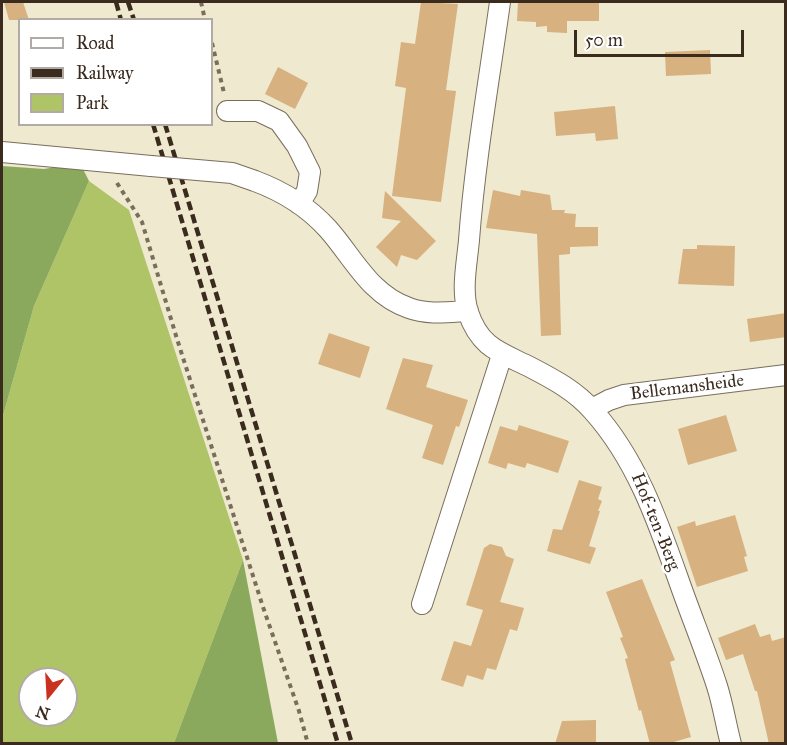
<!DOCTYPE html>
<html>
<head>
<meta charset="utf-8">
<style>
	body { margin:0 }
	#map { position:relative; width:787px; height:745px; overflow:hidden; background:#eee9cf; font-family:"IM FELL Great Primer",serif }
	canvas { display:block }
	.frame { position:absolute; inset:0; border:3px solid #3b2a1e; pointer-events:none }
	.legend { position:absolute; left:18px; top:18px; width:195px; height:108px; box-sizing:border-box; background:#fff; border:2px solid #b1aaa5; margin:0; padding:8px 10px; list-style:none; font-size:18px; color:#3b2a1e }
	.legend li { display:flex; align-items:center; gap:12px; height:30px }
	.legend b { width:30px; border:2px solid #b1aaa5 }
	.north { position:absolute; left:18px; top:667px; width:60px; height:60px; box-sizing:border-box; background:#fff; border:2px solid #b1aaa5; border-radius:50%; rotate:198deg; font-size:16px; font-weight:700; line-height:24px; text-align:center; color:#3b2a1e }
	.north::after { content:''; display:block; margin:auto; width:21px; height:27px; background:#c8321e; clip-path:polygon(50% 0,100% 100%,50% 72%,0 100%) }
	.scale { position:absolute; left:574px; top:30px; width:170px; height:27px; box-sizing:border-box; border:3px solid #3b2a1e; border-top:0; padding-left:8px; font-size:18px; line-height:21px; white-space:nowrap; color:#3b2a1e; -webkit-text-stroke:4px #fff; paint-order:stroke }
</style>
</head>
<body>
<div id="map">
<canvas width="787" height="745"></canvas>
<div class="frame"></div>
<ul class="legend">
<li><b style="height:8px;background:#fff"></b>Road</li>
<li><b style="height:8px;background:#3b2a1e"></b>Railway</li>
<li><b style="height:16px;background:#afc367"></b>Park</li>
</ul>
<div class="north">N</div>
<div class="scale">50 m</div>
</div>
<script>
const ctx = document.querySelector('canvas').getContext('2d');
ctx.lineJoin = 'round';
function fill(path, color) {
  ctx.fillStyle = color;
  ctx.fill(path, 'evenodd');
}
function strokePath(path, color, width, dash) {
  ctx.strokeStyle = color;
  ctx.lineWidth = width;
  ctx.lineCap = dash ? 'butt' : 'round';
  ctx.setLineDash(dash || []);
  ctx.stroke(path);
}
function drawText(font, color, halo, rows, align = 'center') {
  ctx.font = font + ' "IM FELL Great Primer",serif';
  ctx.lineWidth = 5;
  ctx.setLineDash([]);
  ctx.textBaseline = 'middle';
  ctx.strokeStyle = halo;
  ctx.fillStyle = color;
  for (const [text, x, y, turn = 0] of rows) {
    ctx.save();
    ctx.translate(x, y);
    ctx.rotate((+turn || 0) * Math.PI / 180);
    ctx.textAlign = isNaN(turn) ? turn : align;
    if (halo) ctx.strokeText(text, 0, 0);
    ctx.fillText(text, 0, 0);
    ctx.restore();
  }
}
fill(new Path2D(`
	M89 181 129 210 243 560 174 743H2V419L34 306ZM30 679H66V715H30Z`), '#afc367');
fill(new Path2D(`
	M80 163 89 181 34 306 2 419V166L44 169Z
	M243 560 278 743H174Z`), '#8ba95c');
fill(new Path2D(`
	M4 2H23L29 20H9Z
	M421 2 458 4 446 90 456 91 441 202 392 196 406 88 395 86 401 42 415 44Z
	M518 2H599V21H567V33L547 32V26L536 27V22L517 21Z
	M710 50 711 74 666 76 665 52Z
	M278 67 308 83 295 109 265 94Z
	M615 106 618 139 596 141 595 133 556 136 554 112Z
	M493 190 520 196 521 190 550 195 552 210H565L564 213 576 214 575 227H598V246L570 247V254L559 255 561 335 541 336 537 234 486 228Z
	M385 191 436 241 417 260 401 255 397 267 376 247 401 221 382 218Z
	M697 245 735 246 734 286 678 284 683 249H697Z
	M786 313V337L750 342 747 319Z
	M329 333 370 347 360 378 318 364Z
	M403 358 433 365 426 387 468 400 459 427 456 426 443 465 422 458 433 425 386 409Z
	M726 415 737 451 688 465 678 429Z
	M519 425 569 441 558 473 527 463 525 468 508 463 506 469 488 463 500 426 517 431Z
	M579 480 602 487 598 499 602 501 598 511H600L589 546 596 548 590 564 547 551 553 529 562 530Z
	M735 515 747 556 744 557 748 571 697 587 677 527 695 521 696 526Z
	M490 544 502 547 506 556 514 559 500 602 524 608 517 631 510 629 496 670 487 668 483 680 467 675 463 687 441 680 454 641 471 646 483 610 466 605 484 548Z
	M642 579 675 660 670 662 691 737 667 744H650L641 710 639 711 625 659 628 658 620 638 623 637 606 592Z
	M755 624 760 637 770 634 772 641 786 637V744H769L757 691H755L743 654 726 660 718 638Z
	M596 720V744H555L562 721Z`), '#d7b17f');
const minor = new Path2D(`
	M500 2C489 81 475 160 469 240 467 263 461 290 468 312 480 348 500 352 530 367 553 379 576 391 593 411 637 460 658 522 680 584 692 618 706 652 717 686 723 705 726 725 731 744
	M227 111H258L279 121 297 146 310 172 307 191 299 204
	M2 152 151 166
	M255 181C282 191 308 207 328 229 353 257 370 295 409 308 427 315 449 312 468 311
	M592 409 609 400 624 395 786 375
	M422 604 502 355`);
strokePath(minor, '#7a6d5c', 22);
strokePath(new Path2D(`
	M201 2 205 20
	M212 43 224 93
	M117 183 142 222 177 339 263 607 299 711 308 744`), '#7a6d5c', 4, [4.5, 4.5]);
strokePath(minor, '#fff', 20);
strokePath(new Path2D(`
	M116 2 121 20
	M128 2 134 20
	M153 124 338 744
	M165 124 352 744`), '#3b2a1e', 4.5, [9, 4.5]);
const minorBridge = new Path2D(`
	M151 166 232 173 255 181`);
strokePath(minorBridge, '#7a6d5c', 22, []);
strokePath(minorBridge, '#fff', 20);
drawText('18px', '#3b2a1e', '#fff', [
	["Bellemansheide",687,388,-7],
	["Hof-ten-Berg",655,522,68]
]);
</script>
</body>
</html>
